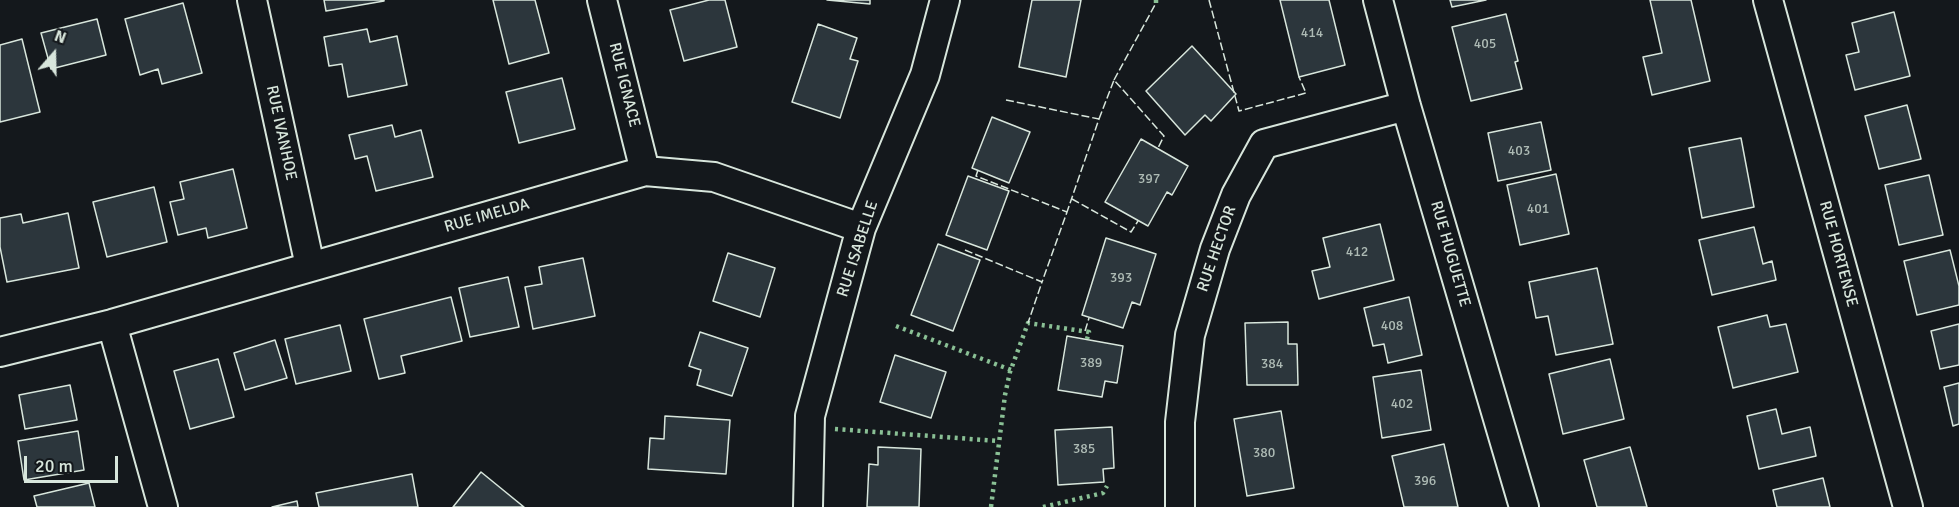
<!DOCTYPE html>
<html>
<head>
<meta charset="utf-8">
<style>
	body { margin:0 }
	#map { position:relative; width:1959px; height:507px; overflow:hidden; background:#14181c; font-family:Signika,sans-serif }
	canvas { display:block }
	.north { position:absolute; left:24px; top:24px; width:60px; height:60px; -webkit-text-stroke:4px #14181c; paint-order:stroke; rotate:20deg; font-size:16px; font-weight:700; line-height:24px; text-align:center; color:#d8e6dc }
	.north::after { content:''; display:block; margin:auto; width:21px; height:27px; background:#d8e6dc; clip-path:polygon(50% 0,100% 100%,50% 72%,0 100%) }
	.scale { position:absolute; left:24px; top:456px; width:94px; height:27px; box-sizing:border-box; border:3px solid #d8e6dc; border-top:0; padding-left:8px; font-size:18px; line-height:21px; white-space:nowrap; color:#d8e6dc; -webkit-text-stroke:4px #14181c; paint-order:stroke }
</style>
</head>
<body>
<div id="map">
<canvas width="1959" height="507"></canvas>
<div class="north">N</div>
<div class="scale">20 m</div>
</div>
<script>
const ctx = document.querySelector('canvas').getContext('2d');
ctx.lineJoin = 'round';
function fill(path, color) {
  ctx.fillStyle = color;
  ctx.fill(path, 'evenodd');
}
function strokePath(path, color, width, dash) {
  ctx.strokeStyle = color;
  ctx.lineWidth = width;
  ctx.lineCap = dash ? 'butt' : 'round';
  ctx.setLineDash(dash || []);
  ctx.stroke(path);
}
function drawText(font, color, halo, rows, align = 'center') {
  ctx.font = font + ' Signika,sans-serif';
  ctx.lineWidth = 4.5;
  ctx.setLineDash([]);
  ctx.textBaseline = 'middle';
  ctx.strokeStyle = halo;
  ctx.fillStyle = color;
  for (const [text, x, y, turn = 0] of rows) {
    ctx.save();
    ctx.translate(x, y);
    ctx.rotate((+turn || 0) * Math.PI / 180);
    ctx.textAlign = isNaN(turn) ? turn : align;
    if (halo) ctx.strokeText(text, 0, 0);
    ctx.fillText(text, 0, 0);
    ctx.restore();
  }
}
const building = new Path2D(`
	M324 0H384V1L326 11Z
	M493 0H535L549 53 509 64Z
	M709 0H725L737 47 684 61 670 10Z
	M827 0H870V4Z
	M1032 0H1081L1066 77 1019 67Z
	M1280 0H1329L1345 65 1299 77Z
	M1450 0H1486L1452 7Z
	M1650 0H1691L1710 81 1652 95 1643 57 1662 53Z
	M183 3 202 73 162 84 158 69 140 75 125 19Z
	M1894 12 1910 76 1855 90 1846 55 1859 52 1852 23Z
	M1506 14 1518 61 1515 62 1522 89 1471 101 1452 27Z
	M97 19 106 55 51 69 41 33Z
	M818 24 857 38 850 59 858 61 840 118 792 102Z
	M367 29 370 42 397 36 407 85 348 97 342 64 329 66 324 37Z
	M22 39 40 112 0 122V45Z
	M1192 46 1236 94 1211 121 1205 115 1185 135 1146 91Z
	M562 78 575 129 519 143 506 92Z
	M1907 105 1921 159 1879 169 1865 116Z
	M992 117 1030 132 1009 183 972 168Z
	M1541 122 1551 170 1498 181 1488 133Z
	M392 125 395 137 421 130 433 177 376 191 367 156 355 159 349 135Z
	M1741 138 1754 207 1702 218 1689 148Z
	M1141 139 1188 166 1172 195 1167 192 1148 226 1105 202Z
	M233 169 247 228 208 238 206 228 178 235 170 202 184 199 180 182Z
	M1556 174 1569 234 1520 245 1507 185Z
	M1929 175 1943 235 1899 245 1885 185Z
	M968 176 1009 191 987 250 946 235Z
	M154 187 167 242 107 257 93 202Z
	M68 213 79 268 7 282 0 247V218L21 214 23 223Z
	M1380 224 1394 280 1319 299 1312 271 1330 267 1323 238Z
	M1754 227 1763 264 1772 261 1776 280 1712 295 1699 240Z
	M1106 238 1156 254 1140 305 1132 302 1123 328 1082 315Z
	M938 244 980 260 953 331 911 315Z
	M1950 250 1959 286V305L1917 315 1904 261Z
	M728 253 775 268 760 317 713 301Z
	M583 258 595 316 533 329 525 287 542 284 539 267Z
	M1597 268 1613 344 1556 355 1548 316 1536 318 1529 282Z
	M508 277 519 327 470 337 459 288Z
	M451 297 462 341 401 356 405 373 379 379 364 319Z
	M1409 297 1422 355 1388 363 1384 344 1373 346 1364 308Z
	M1767 315 1770 327 1786 324 1798 372 1733 388 1718 327Z
	M1288 322V344H1297L1298 385H1247L1245 323Z
	M1959 324V365L1940 369 1931 331Z
	M340 325 351 371 296 384 285 339Z
	M700 332 748 348 732 396 697 385 701 370 689 366Z
	M1067 336 1123 346 1117 383 1105 381 1102 397 1058 390Z
	M275 340 287 378 245 390 234 353Z
	M895 355 946 372 931 418 880 402Z
	M218 359 234 417 190 429 174 371Z
	M1610 359 1624 419 1563 434 1549 374Z
	M1421 370 1431 430 1382 438 1373 377Z
	M1959 383V424L1953 426 1944 387Z
	M70 385 77 420 25 429 19 395Z
	M1776 409 1782 434 1810 427 1816 456 1759 469 1747 416Z
	M1281 411 1294 488 1247 496 1234 419Z
	M665 416 730 420 726 474 648 469 650 438 664 439Z
	M1112 427 1114 468 1103 469 1104 482 1058 485 1055 430Z
	M78 431 84 470 24 480 18 441Z
	M1444 444 1458 507H1404L1392 456Z
	M878 447 921 449 919 507H867L869 464 878 465Z
	M1630 447 1647 507H1597L1584 460Z
	M481 472 524 507H453Z
	M412 474 418 507H319L316 493Z
	M1823 478 1830 507H1777L1773 490Z
	M89 483 95 507H37L34 496Z
	M297 501 298 507H272Z`);
fill(building, '#2c363c');
strokePath(building, '#d8e6dc', 1.5);
const street = new Path2D(`
	M252 0 310 266
	M602 0 645 171
	M1378 0 1406 106 1524 507
	M1768 0 1908 507
	M112 324 163 507
	M0 352 112 324 645 171 714 177 861 228
	M808 507 810 416 861 228 925 75 945 0
	M1180 507V422L1190 335 1215 249 1236 195 1264 144 1406 106`);
strokePath(street, '#d8e6dc', 32);
strokePath(street, '#14181c', 28);
strokePath(new Path2D(`
	M1156 0V3
	M896 326 1011 370
	M835 429 998 441
	M991 507 1005 395 1010 372 1028 323 1089 332 1087 339
	M1043 507 1103 493 1107 486`), '#8ac095', 4.5, [3, 4.5]);
strokePath(new Path2D(`
	M1209 0 1239 111 1306 93 1299 77
	M1114 80 1156 3
	M1006 100 1099 119 1067 212
	M1099 119 1114 80 1164 136 1158 148
	M978 170 976 176 1067 212 1042 282
	M1072 199 1131 232 1138 221
	M965 250 1042 282 1028 323
	M1085 331 1089 318`), '#d8e6dc', 1.5, [8, 3]);
drawText('14px', '#adbab4', null, [
	["414",1312,33],
	["405",1485,44],
	["403",1519,151],
	["397",1149,179],
	["401",1538,209],
	["412",1357,252],
	["393",1121,278],
	["408",1392,326],
	["389",1091,363],
	["384",1272,364],
	["402",1402,404],
	["385",1084,449],
	["380",1264,453],
	["396",1425,481]
]);
drawText('16px', '#d8e6dc', '#14181c', [
	["RUE IGNACE",624,85,76],
	["RUE IVANHOE",281,133,78],
	["RUE IMELDA",487,216,-16],
	["RUE ISABELLE",858,249,-72],
	["RUE HECTOR",1217,249,-71],
	["RUE HUGUETTE",1450,254,74],
	["RUE HORTENSE",1838,254,75]
]);
</script>
</body>
</html>
